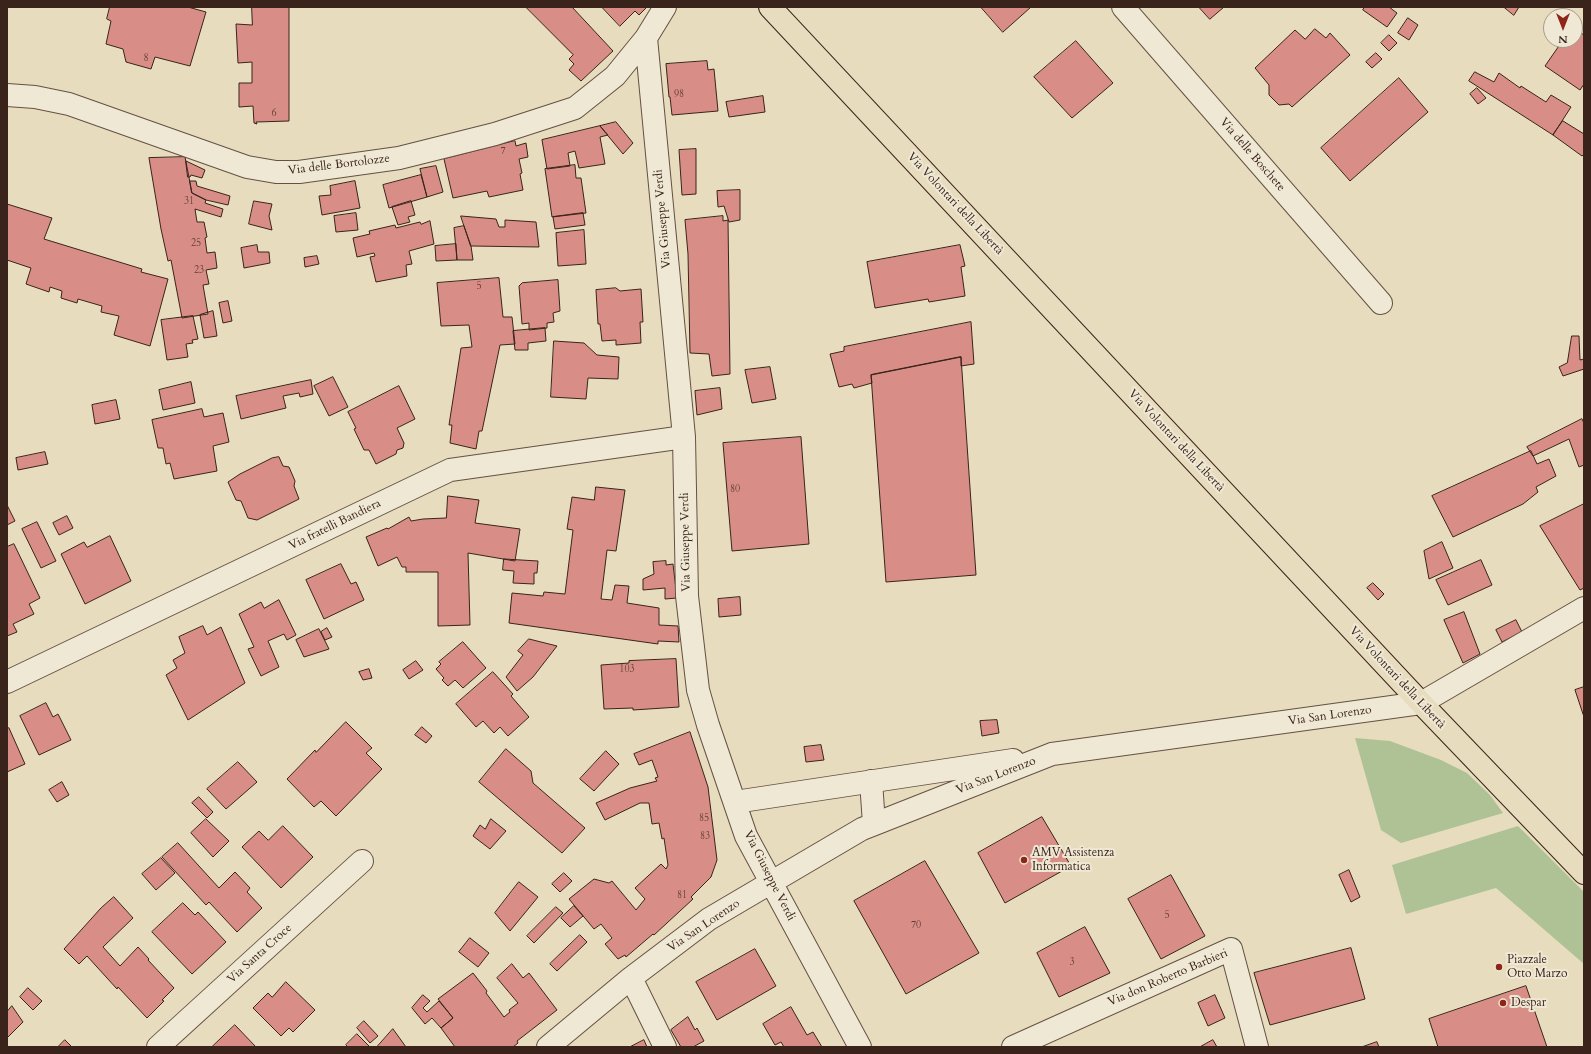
<!DOCTYPE html>
<html>
<head>
<meta charset="utf-8">
<style>
	body { margin:0 }
	#map { position:relative; width:1591px; height:1054px; overflow:hidden; background:#e7dcbd; font-family:Cardo,serif }
	canvas { display:block }
	.frame { position:absolute; inset:0; border:8px solid #3a231b; pointer-events:none }
	.north { position:absolute; left:1543px; top:8px; width:40px; height:40px; box-sizing:border-box; background:#efe8d4; border:1px solid #a7998a; border-radius:50%; rotate:180deg; font-size:11px; font-weight:700; line-height:16px; text-align:center; color:#3a231b }
	.north::after { content:''; display:block; margin:auto; width:14px; height:18px; background:#8f2418; clip-path:polygon(50% 0,100% 100%,50% 72%,0 100%) }
</style>
</head>
<body>
<div id="map">
<canvas width="1591" height="1054"></canvas>
<div class="frame"></div>
<div class="north">N</div>
</div>
<script>
const ctx = document.querySelector('canvas').getContext('2d');
ctx.lineJoin = 'round';
function fill(path, color) {
  ctx.fillStyle = color;
  ctx.fill(path, 'evenodd');
}
function strokePath(path, color, width, dash) {
  ctx.strokeStyle = color;
  ctx.lineWidth = width;
  ctx.lineCap = dash ? 'butt' : 'round';
  ctx.setLineDash(dash || []);
  ctx.stroke(path);
}
function drawText(font, color, halo, rows, align = 'center') {
  ctx.font = font + ' Cardo,serif';
  ctx.lineWidth = 4;
  ctx.setLineDash([]);
  ctx.textBaseline = 'middle';
  ctx.strokeStyle = halo;
  ctx.fillStyle = color;
  for (const [text, x, y, turn = 0] of rows) {
    ctx.save();
    ctx.translate(x, y);
    ctx.rotate((+turn || 0) * Math.PI / 180);
    ctx.textAlign = isNaN(turn) ? turn : align;
    if (halo) ctx.strokeText(text, 0, 0);
    ctx.fillText(text, 0, 0);
    ctx.restore();
  }
}
fill(new Path2D(`
	M1355 738 1390 741 1441 760 1467 773 1490 795 1503 813 1401 843 1381 830Z
	M1518 826 1584 892V964L1496 888 1406 914 1392 865Z`), '#afc296');
const building = new Path2D(`
	M110 7H188L206 12 190 66 155 57 151 69 126 62 123 49 106 44 111 21 107 19Z
	M252 7H289V121L256 122 257 124 254 123 253 106 239 107V83H252V62L238 63 236 24 252 25Z
	M526 7H572L613 51 581 81 569 70 574 64 569 59 573 55Z
	M602 7H647L639 15 635 11 620 26Z
	M981 7H1031L1003 32Z
	M1199 7H1224L1210 19Z
	M1365 7H1389L1397 13 1387 27 1363 10Z
	M1504 7H1519L1514 15Z
	M1408 18 1418 25 1409 40 1398 33Z
	M1315 29 1326 38 1330 33 1350 55 1292 107 1289 104 1279 105 1269 95V85L1255 68 1295 30 1305 39Z
	M1576 30 1584 35V84L1580 90 1545 66 1563 40 1567 43 1569 40H1575V32Z
	M1389 35 1397 43 1389 51 1381 43Z
	M1076 41 1113 83 1072 118 1034 77Z
	M1376 53 1382 59 1372 68 1366 62Z
	M707 61 708 70 714 69 718 111 672 115 670 97H669L666 64Z
	M1475 72 1494 82 1499 73 1520 88 1521 86 1546 102 1551 95 1571 107 1553 135 1469 81Z
	M1399 78 1428 112 1350 181 1321 148Z
	M1477 88 1486 98 1478 104 1470 94Z
	M763 96 765 112 729 117 726 102Z
	M1563 121 1584 134V154L1582 156 1553 135Z
	M616 122 633 143 623 154 600 126Z
	M600 126 608 135 600 137 605 164 579 168 575 151 568 153 570 166 547 169 542 140Z
	M515 141 516 146 526 143 528 157 519 159 522 173 520 174 523 190 489 197 487 191 453 198 444 159Z
	M696 149V194L682 195 679 150Z
	M185 157 192 193 206 200 205 203 223 209 221 217 195 209 197 222H204L207 237 205 238 207 253 215 252 217 268 206 270 209 284 203 285 208 314 182 318 171 260 168 261 161 229 149 158Z
	M186 161 205 170 202 178 191 175 190 177H188Z
	M575 165 576 178H581L586 213 552 217 545 169Z
	M436 166 443 192 427 197 420 169Z
	M421 175 427 197 389 208 383 185Z
	M190 181H196L197 186 230 196 228 205 206 200 192 193Z
	M355 181 360 208 322 215 319 196 331 195 330 186Z
	M740 190V220L729 222 724 206 718 207 717 191Z
	M254 201 272 204 269 216 272 230 249 224Z
	M411 201 415 215 408 217 410 222 398 225 392 207Z
	M7 204 52 218 44 239 142 269 141 272 168 279 150 346 114 335 119 316 101 312 102 306 78 299 77 303 61 298 62 291 50 287 49 292 26 284 31 268 7 260Z
	M356 213 358 230 336 232 334 216Z
	M583 213 585 225 555 229 553 217Z
	M461 216 496 219 499 227H505V220L536 222 539 247 471 246Z
	M723 216V221L728 220 730 374 712 376 709 354 690 353 688 254 685 220Z
	M430 221 434 244 409 251 412 264 406 265 407 276 376 282 370 257 375 256 374 253 357 257 353 238 370 234 369 231 395 225 396 228 420 222 421 224Z
	M464 226 471 246 473 260H457L454 228Z
	M584 230 586 264 558 266 556 233Z
	M456 244 457 260 436 261 435 246Z
	M257 245 258 252H269L270 263 244 268 241 248Z
	M960 245 965 266 961 267 965 296 929 302 928 299 875 308 867 262Z
	M317 256 319 264 305 267 304 258Z
	M499 278 503 317H512L515 344 500 345 482 431H479L476 449 450 443 452 425H449L461 348 472 347 469 325 441 326 437 283Z
	M558 280 560 311 553 313 554 322 547 323V328L529 330V323L522 324 519 286 522 283Z
	M616 288 620 291 641 289 643 322H640L641 343 616 345V340L602 341 600 324H598L596 290Z
	M228 301 232 321 223 323 219 303Z
	M213 311 217 336 204 338 200 315Z
	M193 316 198 339 192 340 193 343 186 344 188 357 167 360 161 320Z
	M971 322 974 364 961 366V357L871 375 872 383 854 388 852 384 839 387 830 354 844 351V347Z
	M545 328 546 341 528 343V350H515L513 331Z
	M1572 336H1579L1580 360 1584 359V369L1563 376 1559 367 1567 363Z
	M554 341 584 343 597 355 619 357 618 379 588 378 586 399 551 397Z
	M961 357 976 575 886 582 871 375Z
	M770 367 776 399 752 403 745 370Z
	M333 377 348 407 329 416 314 386Z
	M311 380 313 394 300 397 299 393 283 396 286 408 241 419 236 396Z
	M191 382 195 403 163 410 159 390Z
	M399 386 415 419 397 428 404 443 403 448 397 450 396 454 376 464 369 450H364L354 429 356 428 348 412Z
	M720 388 722 409 697 415 695 391Z
	M116 400 120 419 95 424 92 405Z
	M202 409 204 417 223 413 229 442 213 446 217 471 174 479 170 463 166 464 163 448H158L152 420Z
	M1582 419 1584 423V465L1579 467 1569 439 1533 456 1527 447Z
	M801 437 809 544 732 551 723 443Z
	M1531 451 1537 464 1549 459 1556 476 1536 487 1538 492 1523 504 1453 537 1432 496Z
	M45 452 48 464 18 470 16 458Z
	M279 457 283 466 289 467 295 481 294 486 299 499 257 520 248 518 241 501 236 500 228 482 240 474 272 458Z
	M596 487 625 490 616 551 607 550 601 599 612 600 615 585 629 586 627 603 659 608V625L678 626 679 642 658 641V644L509 623 512 593 543 596 544 592 565 594 573 530 567 529 572 497 594 500Z
	M448 496 479 500 475 523 520 529 515 561 468 553 470 625 438 626V572H406V567H402L397 557 378 566 366 537 387 528 388 529 409 517 411 521 423 519 446 518Z
	M1584 504V588L1580 590 1540 526Z
	M7 505 15 521 7 525Z
	M67 516 73 528 59 535 53 523Z
	M37 522 56 561 41 568 22 529Z
	M110 536 131 581 85 604 61 554 84 542 87 547Z
	M1442 542 1453 568 1429 579 1424 551Z
	M14 544 40 598 29 604 34 614 13 624 17 632 7 636V547Z
	M504 559 538 561 537 573H534V584L513 583 514 571 503 570Z
	M1481 560 1492 585 1448 605 1436 580Z
	M666 561V565L673 564 677 598 665 599V588L643 590V579L654 574 653 562Z
	M341 564 351 584 356 582 364 600 324 619 306 580Z
	M1373 583 1384 594 1378 600 1367 588Z
	M740 597 741 615 719 617 718 599Z
	M279 600 296 635 287 640 284 634 268 641 279 667 261 676 248 649 254 647 239 614 261 602 264 608Z
	M1464 612 1480 654 1463 663 1444 620Z
	M1516 620 1522 632 1502 642 1496 630Z
	M203 626 207 635 221 627 245 683 188 720 166 675 177 668 173 660 185 653 179 637Z
	M327 628 332 637 325 640 321 632Z
	M319 629 329 649 304 657 296 640Z
	M529 639 557 646 533 677 517 691 506 677 523 655 518 651Z
	M463 642 486 668 463 688 455 680 448 686 442 680 444 678 436 669 441 664 439 662Z
	M676 659 679 707 633 710V708L604 709 601 665 629 663V661Z
	M416 661 423 670 409 679 403 670Z
	M369 669 372 678 363 680 359 672Z
	M493 672 513 694 511 696 529 717 508 736 500 727 494 733 483 721 476 727 456 704Z
	M1584 687V717L1575 690Z
	M46 703 53 717 58 714 71 740 39 755 20 716Z
	M997 720 999 733 982 736 980 721Z
	M346 722 372 748 366 753 382 769 336 816 321 801 314 807 287 779 315 750 316 752Z
	M422 727 432 736 426 743 415 735Z
	M9 728 25 764 7 772V729Z
	M690 732 708 787 717 860 711 877 691 897 693 899 654 935 653 934 626 957 625 955 618 959 605 944 612 938 601 924 594 929 569 899 594 879 609 883 612 881 636 910 645 899 635 888 661 864 666 869 668 865 664 838 662 839 659 823 652 824 649 803H640L605 820 596 803 630 788 657 781 655 778 658 777 652 760 639 765 634 754Z
	M821 745 824 760 806 762 804 747Z
	M506 749 531 771 533 783 585 828 562 853 479 782Z
	M606 751 619 764 594 791 580 779Z
	M238 762 257 782 226 809 207 789Z
	M62 782 69 795 57 802 49 790Z
	M199 797 213 812 207 818 192 803Z
	M1042 817 1071 866 1005 903 978 853Z
	M206 819 229 841 213 857 191 833Z
	M491 819 506 831 490 849 473 836 480 825 485 829Z
	M283 826 313 857 281 888 242 847 259 831 268 840Z
	M178 843 219 888 235 872 250 888 247 892 262 908 237 932 209 902 206 905 162 857Z
	M161 858 175 873 156 890 142 874Z
	M925 861 979 953 906 994 854 901Z
	M1349 870 1360 897 1351 902 1339 875Z
	M564 873 572 881 560 892 552 884Z
	M1171 875 1205 936 1161 959 1128 899Z
	M519 882 538 897 510 931 495 913Z
	M114 897 133 918 103 947 120 966 138 947 149 959 148 960 174 988 162 1000 164 1001 147 1018 118 987 117 989 87 956 79 964 64 949 101 908Z
	M183 903 195 915 198 912 226 942 192 974 152 932Z
	M574 906 583 916 570 927 561 918Z
	M556 907 563 913 534 943 527 936Z
	M1085 927 1110 973 1059 997 1037 953Z
	M580 935 587 942 557 971 550 964Z
	M470 938 489 953 478 967 459 952Z
	M1351 948 1365 999 1270 1025 1254 973Z
	M755 949 776 986 717 1020 696 982Z
	M512 964 523 978 529 973 557 1010 517 1041 518 1043 513 1047H455L441 1028 453 1018 438 999 473 973 487 991 486 993 504 1017 510 1012 509 1010 518 1003 497 978Z
	M286 982 315 1010 293 1032 289 1028 281 1036 253 1008 268 993 272 997Z
	M1526 986 1547 1047H1438L1429 1019Z
	M28 988 42 1001 33 1010 20 997Z
	M423 995 430 1001 423 1008 427 1012 439 1001 453 1018 441 1028 432 1018 425 1024 412 1008Z
	M1215 995 1225 1018 1208 1026 1198 1003Z
	M12 1006 23 1022 7 1038V1012Z
	M791 1007 807 1035 813 1032 822 1047H784L781 1042 775 1045 763 1024Z
	M688 1017 695 1030 697 1028 704 1041 693 1047H681L671 1030Z
	M364 1021 378 1036 370 1043 357 1028Z
	M235 1025 256 1047H212Z
	M393 1029 406 1047H377Z
	M357 1034 370 1047H348L346 1045Z
	M65 1040 72 1047H58Z
	M644 1040 647 1047H630Z
	M1213 1040 1217 1047H1200Z
	M1377 1042 1379 1047H1362Z`);
fill(building, '#d88e87');
strokePath(building, '#3a231b', 1);
const street = new Path2D(`
	M665 7 646 38 684 437 687 596 698 690 708 725 746 836 860 1047
	M1123 7 1381 303
	M7 95 35 97 69 104 247 167 276 172H299L399 158 495 134 575 108 615 76 646 38
	M7 682 450 470 684 437
	M871 781 874 824
	M735 802 1013 760
	M631 978 665 1047
	M158 1047 362 861
	M548 1047 631 978 709 919 862 829 1052 754 1421 703 1584 608
	M1013 1047 1231 949 1257 1047`);
const primary = new Path2D(`
	M770 7 1421 703 1584 873`);
strokePath(street, '#655144', 24);
strokePath(primary, '#3a231b', 24);
strokePath(street, '#efe8d4', 22);
strokePath(primary, '#e7dcbd', 22);
for (const [x, y, r, color] of [
	[1024,860,4,"#8f2418"],
	[1499,967,4,"#8f2418"],
	[1503,1003,4,"#8f2418"]
]) {
  const dot = new Path2D();
  dot.arc(x, y, r, 0, 2 * Math.PI);
  ctx.fillStyle = color;
  ctx.fill(dot);
  strokePath(dot, '#efe8d4', 1.5);
}
drawText('10px', '#623e36', null, [
	["8",146,59],
	["98",679,95],
	["6",274,114],
	["7",503,152],
	["31",189,202],
	["25",196,244],
	["23",199,271],
	["5",479,287],
	["80",735,490],
	["103",627,670],
	["85",704,819],
	["83",705,837],
	["81",682,896],
	["5",1167,916],
	["70",916,926],
	["3",1072,963]
]);
drawText('12px', '#3a231b', '#efe8d4', [
	["Via delle Boschete",1252,155,49],
	["Via delle Bortolozze",339,165,-7],
	["Via Volontari della Libertà",955,204,47],
	["Via Giuseppe Verdi",663,219,-95],
	["Via Volontari della Libertà",1176,441,47],
	["Via fratelli Bandiera",335,525,-26],
	["Via Giuseppe Verdi",686,542,-91],
	["Via Volontari della Libertà",1397,678,47],
	["Via San Lorenzo",1330,716,-8],
	["Via San Lorenzo",996,776,-21],
	["Via Giuseppe Verdi",769,876,63],
	["Via San Lorenzo",704,926,-34],
	["Via Santa Croce",260,954,-42],
	["Via don Roberto Barbieri",1168,978,-23]
]);
drawText('12px', '#3a231b', '#efe8d4', [
	["AMV Assistenza",1032,853],
	["Informatica",1032,867],
	["Piazzale",1507,960],
	["Otto Marzo",1507,974],
	["Despar",1511,1003]
], 'left');
</script>
</body>
</html>
